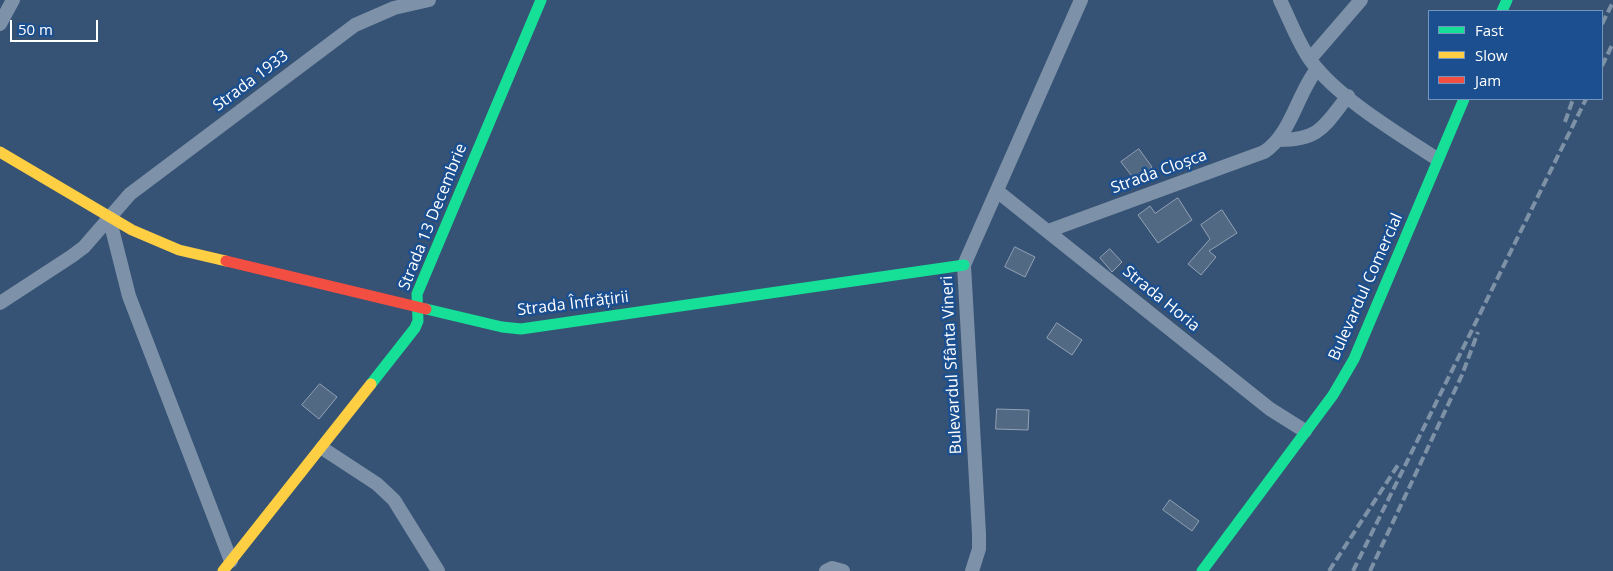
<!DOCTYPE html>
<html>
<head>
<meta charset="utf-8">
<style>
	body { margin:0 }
	#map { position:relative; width:1613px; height:571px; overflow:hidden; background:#365274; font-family:"Open Sans",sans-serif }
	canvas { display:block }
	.legend { position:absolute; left:1428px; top:10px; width:175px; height:90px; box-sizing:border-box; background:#1b4f8f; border:1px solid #7695bc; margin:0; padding:6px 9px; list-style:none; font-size:15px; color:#fff }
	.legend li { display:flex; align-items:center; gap:10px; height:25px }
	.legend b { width:25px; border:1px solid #7695bc }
	.scale { position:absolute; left:10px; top:20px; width:88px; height:22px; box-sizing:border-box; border:2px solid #fff; border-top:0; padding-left:6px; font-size:15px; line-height:18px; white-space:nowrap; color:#fff; -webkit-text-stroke:4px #1b4f8f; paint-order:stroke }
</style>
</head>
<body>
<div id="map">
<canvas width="1613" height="571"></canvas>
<ul class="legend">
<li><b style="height:6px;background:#16e098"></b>Fast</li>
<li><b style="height:6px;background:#ffcf43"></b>Slow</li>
<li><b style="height:6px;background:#f24e42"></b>Jam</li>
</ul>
<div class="scale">50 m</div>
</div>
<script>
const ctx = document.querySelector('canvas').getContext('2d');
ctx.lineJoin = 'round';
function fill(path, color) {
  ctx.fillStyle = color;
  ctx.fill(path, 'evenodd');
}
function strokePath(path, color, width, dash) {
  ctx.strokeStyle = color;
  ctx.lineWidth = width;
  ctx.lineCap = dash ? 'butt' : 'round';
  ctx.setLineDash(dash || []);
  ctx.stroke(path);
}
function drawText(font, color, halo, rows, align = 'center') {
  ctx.font = font + ' "Open Sans",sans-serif';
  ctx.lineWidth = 5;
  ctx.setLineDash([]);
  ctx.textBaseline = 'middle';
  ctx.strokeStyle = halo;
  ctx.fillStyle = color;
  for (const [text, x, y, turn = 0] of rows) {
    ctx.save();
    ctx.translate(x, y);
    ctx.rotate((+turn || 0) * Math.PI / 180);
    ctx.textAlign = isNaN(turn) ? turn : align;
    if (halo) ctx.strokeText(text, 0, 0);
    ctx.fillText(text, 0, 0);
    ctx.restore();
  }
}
const building = new Path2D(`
	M1139 149 1152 167 1135 180 1121 162Z
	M1178 198 1192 220 1158 243 1138 215 1150 206 1155 213Z
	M1222 210 1237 233 1209 251 1216 257 1201 275 1188 264 1210 239 1201 225Z
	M1015 247 1035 257 1025 277 1005 267Z
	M1110 249 1122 262 1112 272 1100 258Z
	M1057 323 1082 340 1072 355 1047 338Z
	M320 384 337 397 319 419 302 405Z
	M997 409 1029 410 1028 430 996 429Z
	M1170 500 1199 521 1192 531 1163 510Z`);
fill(building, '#526984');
strokePath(building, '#92a2b6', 1);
strokePath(new Path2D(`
	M1280 0C1290 20 1298 43 1311 61 1338 98 1399 134 1437 159
	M0 24 13 0
	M1310 59 1361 0
	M1279 140C1320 140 1324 126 1348 96
	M997 191 1270 409 1305 431
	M109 217 129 296 231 561
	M1048 231 1264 152C1291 135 1297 94 1317 69
	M0 303 72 256 84 247 130 194 355 25 394 8 429 0
	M322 448 377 484 394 500 438 571
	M826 571 832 568 843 571
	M972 571 979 549V534L964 265 1081 0`), '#7d92a8', 14);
strokePath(new Path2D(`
	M1502 11 1507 0
	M426 309 502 327 521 329 964 265
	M371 384 415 328 418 321 417 294 541 0
	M1202 571 1333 395 1354 359 1464 99`), '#16e098', 11);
strokePath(new Path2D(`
	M0 152 132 230 179 250 226 261
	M223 571 371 384`), '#ffcf43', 11);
strokePath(new Path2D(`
	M226 261 426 309`), '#f24e42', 11);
strokePath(new Path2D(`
	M1602 24 1613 2
	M1602 66 1613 43
	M1565 122 1573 99
	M1329 571 1400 462
	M1353 571 1586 99
	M1370 571 1462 375 1478 332`), '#7e92a7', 4, [9, 4]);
drawText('16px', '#fff', '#1b4f8f', [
	["Strada 1933",251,81,-37],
	["Strada Cloșca",1159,172,-20],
	["Strada 13 Decembrie",433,217,-68],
	["Bulevardul Comercial",1366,287,-66],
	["Strada Horia",1161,299,39],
	["Strada Înfrățirii",573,304,-7],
	["Bulevardul Sfânta Vineri",952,365,-93]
]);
</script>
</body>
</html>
